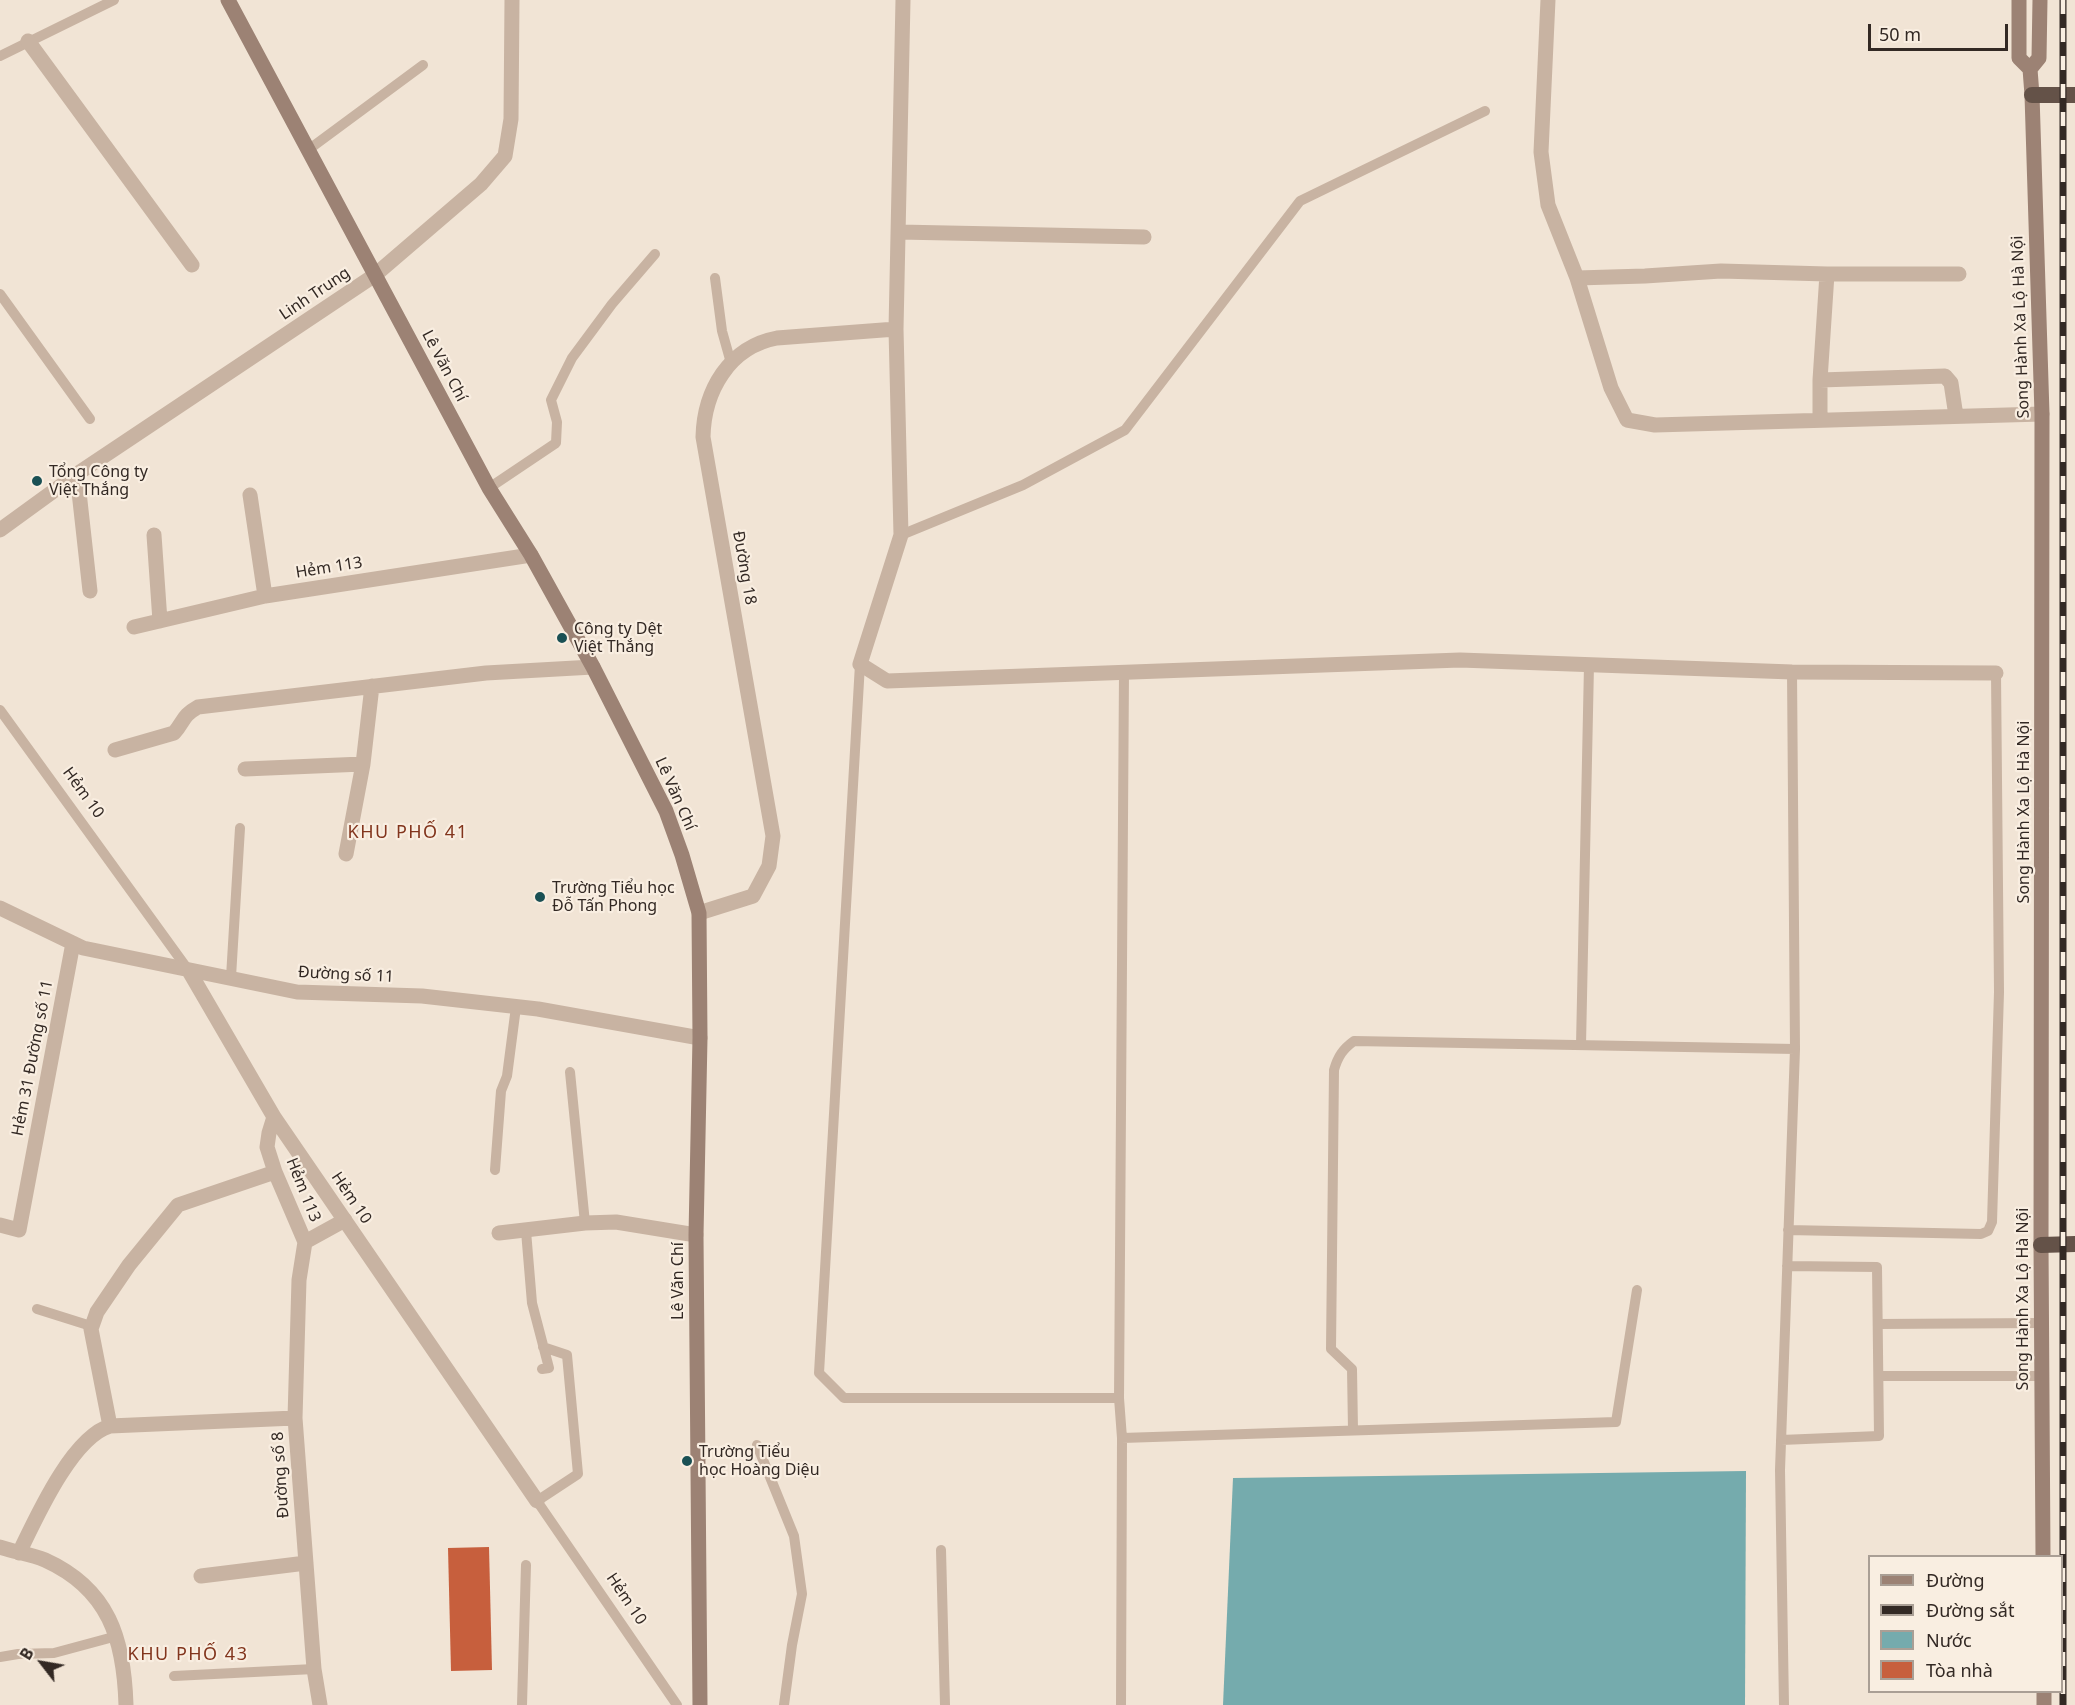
<!DOCTYPE html>
<html>
<head>
<meta charset="utf-8">
<style>
	body { margin:0 }
	#map { position:relative; width:2075px; height:1705px; overflow:hidden; background:#f1e4d5; font-family:"Noto Sans",sans-serif }
	canvas { display:block }
	.legend { position:absolute; left:1868px; top:1555px; width:195px; height:138px; box-sizing:border-box; background:#f9eee1; border:2px solid #aa9f95; margin:0; padding:8px 10px; list-style:none; font-size:18px; color:#332924 }
	.legend li { display:flex; align-items:center; gap:12px; height:30px }
	.legend b { width:30px; border:2px solid #aa9f95 }
	.north { position:absolute; left:12px; top:1633px; width:60px; height:60px; -webkit-text-stroke:4px #f9eee1; paint-order:stroke; rotate:301deg; font-size:16px; font-weight:700; line-height:24px; text-align:center; color:#332924 }
	.north::after { content:''; display:block; margin:auto; width:21px; height:27px; background:#332924; clip-path:polygon(50% 0,100% 100%,50% 72%,0 100%) }
	.scale { position:absolute; left:1868px; top:24px; width:140px; height:27px; box-sizing:border-box; border:3px solid #332924; border-top:0; padding-left:8px; font-size:18px; line-height:21px; white-space:nowrap; color:#332924; -webkit-text-stroke:4px #f9eee1; paint-order:stroke }
</style>
</head>
<body>
<div id="map">
<canvas width="2075" height="1705"></canvas>
<ul class="legend">
<li><b style="height:8px;background:#9c8274"></b>Đường</li>
<li><b style="height:8px;background:#332924"></b>Đường sắt</li>
<li><b style="height:16px;background:#75abad"></b>Nước</li>
<li><b style="height:16px;background:#c75f3d"></b>Tòa nhà</li>
</ul>
<div class="north">B</div>
<div class="scale">50 m</div>
</div>
<script>
const ctx = document.querySelector('canvas').getContext('2d');
ctx.lineJoin = 'round';
function fill(path, color) {
  ctx.fillStyle = color;
  ctx.fill(path, 'evenodd');
}
function strokePath(path, color, width, dash) {
  ctx.strokeStyle = color;
  ctx.lineWidth = width;
  ctx.lineCap = dash ? 'butt' : 'round';
  ctx.setLineDash(dash || []);
  ctx.stroke(path);
}
function drawText(font, color, halo, rows, align = 'center') {
  ctx.font = font + ' "Noto Sans",sans-serif';
  ctx.lineWidth = 4.5;
  ctx.setLineDash([]);
  ctx.textBaseline = 'middle';
  ctx.strokeStyle = halo;
  ctx.fillStyle = color;
  for (const [text, x, y, turn = 0] of rows) {
    ctx.save();
    ctx.translate(x, y);
    ctx.rotate((+turn || 0) * Math.PI / 180);
    ctx.textAlign = isNaN(turn) ? turn : align;
    if (halo) ctx.strokeText(text, 0, 0);
    ctx.fillText(text, 0, 0);
    ctx.restore();
  }
}
fill(new Path2D(`
	M1746 1471 1745 1705H1223L1233 1478Z`), '#75abad');
fill(new Path2D(`
	M489 1547 492 1670 451 1671 448 1548Z`), '#c75f3d');
strokePath(new Path2D(`
	M0 56 114 0
	M308 150 423 65
	M715 278 722 331 731 363
	M0 294 90 419
	M489 488 556 443 557 422 551 400 572 358 612 304 655 254
	M901 535 1023 485 1125 430 1300 201 1485 111
	M860 664 819 1373 844 1398H1119L1122 1438 1121 1705
	M0 710 189 971
	M231 977 240 828
	M1581 1045 1589 665
	M570 1072 585 1223
	M495 1170 501 1091 507 1076 516 1007
	M1788 1230 1981 1234 1988 1231 1992 1222 1999 992 1996 673
	M526 1231 532 1303 549 1368 542 1369
	M37 1309 91 1326
	M1878 1324 2041 1323
	M543 1347 567 1355 578 1474 537 1501 677 1705
	M1879 1376H2042
	M1119 1398 1124 673
	M1353 1430 1352 1369 1331 1349 1334 1070C1338 1056 1343 1049 1354 1041L1795 1049
	M1122 1438 1616 1422 1637 1290
	M1781 1440 1879 1436 1877 1267 1787 1266
	M757 1445 794 1536 802 1594 792 1645 784 1705
	M941 1550 945 1705
	M0 1657 18 1654 54 1653 117 1636
	M174 1676 314 1669
	M522 1705 526 1565
	M1784 1705 1780 1470 1795 1049 1792 672`), '#c8b3a2', 10);
strokePath(new Path2D(`
	M903 0 896 329 901 535 860 664 887 681 1460 660 1792 672 1996 673
	M1548 0 1541 152 1548 205 1577 278 1611 388 1627 420 1655 425 2042 414
	M28 41 192 265
	M899 232 1144 237
	M1827 274H1959
	M1577 278 1645 276 1721 271 1827 274 1820 380
	M1820 420V380L1945 376 1951 383 1956 416
	M77 474 90 591
	M250 495 265 596
	M154 535 160 621
	M134 627 265 596 531 555
	M115 750 174 733C185 720 182 716 198 707L486 673 593 667
	M245 769 363 764
	M346 854 363 764 372 686
	M0 908 83 948 297 992 422 996 538 1009 700 1038
	M699 913 753 896 769 866 773 836 703 437C704 391 729 347 777 338L896 329
	M189 971 274 1117 537 1501
	M274 1117 269 1133 267 1147 275 1172 305 1242 299 1280 295 1418 314 1669 320 1705
	M0 1225 19 1230 73 943
	M499 1233 585 1223 616 1222 696 1235
	M305 1242 345 1220
	M110 1426 295 1418
	M0 1547C14 1552 31 1554 45 1560 109 1589 124 1639 126 1705
	M19 1553C36 1518 72 1437 110 1426L91 1329 97 1312 129 1265 178 1205 275 1172
	M201 1576 306 1563`), '#c8b3a2', 15);
strokePath(new Path2D(`
	M0 530 77 474 375 275 481 184 505 156 511 119 512 0`), '#c8b3a2', 15);
strokePath(new Path2D(`
	M228 0 489 488 531 555 593 667 666 811 682 855 699 913 700 1038 696 1235 700 1705
	M2019 0V58L2030 69 2032 95 2042 414 2041 1245 2043 1556
	M2030 69 2039 58 2040 0
	M2044 1692V1705`), '#9c8274', 15);
strokePath(new Path2D(`
	M2032 95H2075
	M2041 1245 2075 1244`), '#645248', 16);
const rail = new Path2D(`
	M2063 0V1705`);
strokePath(rail, '#332924', 7);
strokePath(rail, '#f9eee1', 4.5, [14]);
for (const [x, y, r, color] of [
	[37,481,6,"#1a5054"],
	[562,638,6,"#1a5054"],
	[540,897,6,"#1a5054"],
	[687,1461,6,"#1a5054"]
]) {
  const dot = new Path2D();
  dot.arc(x, y, r, 0, 2 * Math.PI);
  ctx.fillStyle = color;
  ctx.fill(dot);
  strokePath(dot, '#f9eee1', 2);
}
drawText('16px', '#332924', '#f9eee1', [
	["Linh Trung",315,294,-34],
	["Song Hành Xa Lộ Hà Nội",2021,327,-92],
	["Lê Văn Chí",444,366,62],
	["Hẻm 113",329,568,-9],
	["Đường 18",744,568,80],
	["Hẻm 10",83,793,54],
	["Lê Văn Chí",675,794,66],
	["Song Hành Xa Lộ Hà Nội",2024,812,-90],
	["Đường số 11",346,975,3],
	["Hẻm 31 Đường số 11",33,1058,-79],
	["Hẻm 113",303,1190,68],
	["Hẻm 10",351,1198,56],
	["Lê Văn Chí",678,1281,-90],
	["Song Hành Xa Lộ Hà Nội",2023,1299,-90],
	["Đường số 8",281,1475,-94],
	["Hẻm 10",626,1599,56]
]);
drawText('16px', '#332924', '#f9eee1', [
	["Tổng Công ty",49,472],
	["Việt Thắng",49,490],
	["Công ty Dệt",574,629],
	["Việt Thắng",574,647],
	["Trường Tiểu học",552,888],
	["Đỗ Tấn Phong",552,906],
	["Trường Tiểu",699,1452],
	["học Hoàng Diệu",699,1470]
], 'left');
ctx.letterSpacing = '1.5px';
drawText('18px', '#82351d', '#f9eee1', [
	["KHU PHỐ 41",408,833],
	["KHU PHỐ 43",188,1655]
]);
ctx.letterSpacing = '0px';
</script>
</body>
</html>
